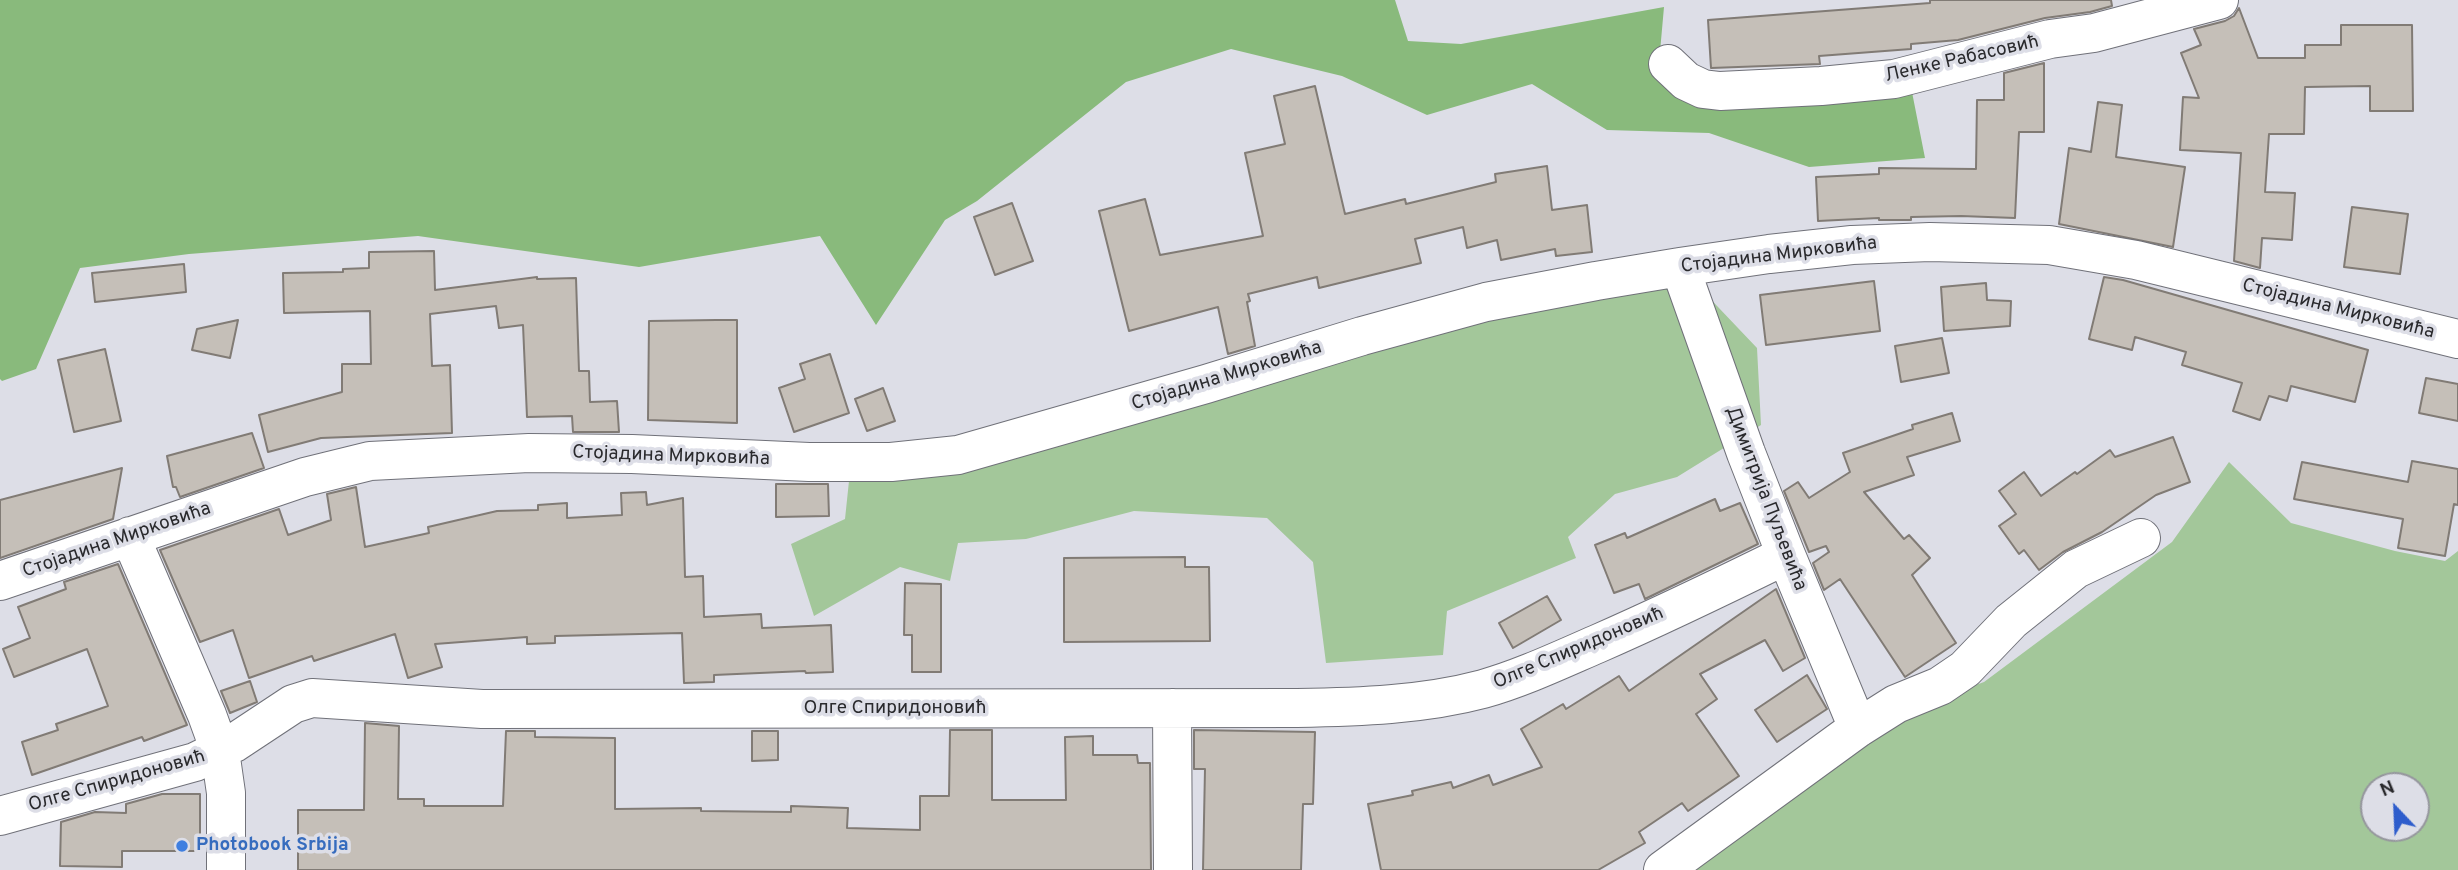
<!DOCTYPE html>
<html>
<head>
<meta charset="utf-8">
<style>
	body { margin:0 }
	#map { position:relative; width:2458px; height:870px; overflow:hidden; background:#dddee7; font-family:Overpass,sans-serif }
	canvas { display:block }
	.north { position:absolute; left:2360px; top:772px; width:70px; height:70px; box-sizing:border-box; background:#dddee7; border:2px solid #95969d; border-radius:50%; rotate:337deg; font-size:19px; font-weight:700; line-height:28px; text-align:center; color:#2a2a2d }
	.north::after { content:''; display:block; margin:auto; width:24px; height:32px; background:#2e5dcc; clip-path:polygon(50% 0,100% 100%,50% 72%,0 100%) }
</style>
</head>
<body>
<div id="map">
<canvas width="2458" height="870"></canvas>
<div class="north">N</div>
</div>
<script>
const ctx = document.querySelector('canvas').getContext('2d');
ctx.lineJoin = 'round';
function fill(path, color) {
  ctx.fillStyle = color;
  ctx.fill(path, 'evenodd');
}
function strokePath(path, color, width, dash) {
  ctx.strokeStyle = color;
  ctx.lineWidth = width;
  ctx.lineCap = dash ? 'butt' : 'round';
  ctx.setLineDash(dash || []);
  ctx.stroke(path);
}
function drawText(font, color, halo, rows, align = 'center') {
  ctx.font = font + ' Overpass,sans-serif';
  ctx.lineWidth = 7;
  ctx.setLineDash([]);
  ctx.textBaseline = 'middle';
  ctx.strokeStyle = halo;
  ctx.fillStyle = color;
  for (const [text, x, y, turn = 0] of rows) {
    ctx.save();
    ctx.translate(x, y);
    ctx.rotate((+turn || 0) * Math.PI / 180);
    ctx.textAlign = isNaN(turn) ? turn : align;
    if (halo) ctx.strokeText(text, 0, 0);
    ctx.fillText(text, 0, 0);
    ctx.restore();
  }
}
fill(new Path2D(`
	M1680 267 1757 348 1761 425 1677 477 1615 494 1568 537 1576 558 1447 611 1443 655 1326 663 1313 562 1267 518 1134 511 1026 539 958 543 950 581 900 567 814 616 791 544 845 519 851 462Z
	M2229 462 2291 523 2395 551 2445 561 2458 551V870H1663L1858 728 1984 682 2172 542ZM2374 786H2416V828H2374Z`), '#a3c79a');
fill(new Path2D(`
	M0 0H1395L1408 41 1461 44 1664 7 1658 74 1910 82 1925 158 1809 167 1709 133 1607 130 1532 84 1427 115 1342 76 1231 49 1126 82 977 201 945 220 876 325 820 236 639 267 418 236 189 254 80 268 36 369 2 381 0 379Z`), '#89ba7c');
const building = new Path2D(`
	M1930 0H2111L2112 6 2090 12 2045 18 1958 40 1911 44V49L1819 56 1820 64 1711 68 1708 20 1930 3Z
	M2239 8 2258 58H2305V45H2341V25H2412L2413 111H2370V86L2305 87 2304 134H2269L2265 192 2295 193 2292 240 2262 238 2260 268 2234 261 2241 153 2180 150 2183 97 2199 98 2181 53 2201 45 2194 29 2225 21 2234 16Z
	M2044 63V132H2019L2015 218 1961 216 1911 217V220H1879V218L1818 221 1816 177 1879 174V168L1976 169 1977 100H2004V73Z
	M1315 86 1345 214 1405 199 1406 204 1496 182 1495 174 1547 166 1552 210 1587 205 1592 252 1556 256 1555 249 1501 260 1497 240 1467 248 1463 227 1415 239 1421 263 1319 288 1317 277 1248 294 1250 301 1247 302 1255 346 1228 354 1218 307 1129 331 1099 211 1145 199 1160 255 1263 236 1245 153 1285 144 1274 96Z
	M2098 102 2122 105 2116 157 2185 167 2173 247 2059 224 2069 148 2091 152Z
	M1012 203 1033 261 995 275 974 217Z
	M2352 207 2408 214 2400 274 2344 267Z
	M434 251 435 290 537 277V279L576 278 579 371H589L590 402 617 401 619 432H573L572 416 527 417 523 325 499 328 496 306 430 314 432 366 450 365 452 433 321 438 268 452 259 415 342 392V364H371L370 311 284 313 283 273 343 272V269L369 268V252Z
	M184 264 186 292 95 302 92 273Z
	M2104 277 2123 280 2368 350 2355 402 2291 386 2287 401 2269 396 2260 420 2233 411 2242 383 2182 365 2186 352 2135 337 2132 350 2089 339Z
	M1874 281 1880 331 1766 345 1760 295Z
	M1986 283 1987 300 2011 301 2010 326 1944 331 1941 287Z
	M238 320 230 358 192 350 197 329Z
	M716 320H737V423L648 420 649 321Z
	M1942 338 1949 373 1901 382 1895 346Z
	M105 349 121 421 74 432 58 360Z
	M830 354 849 413 794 432 779 388 805 379 800 364Z
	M2426 378 2458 384V421L2419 413Z
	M883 388 895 421 867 431 855 399Z
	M1952 413 1960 441 1907 457 1914 475 1864 492 1904 539 1909 535 1930 558 1912 575 1956 643 1905 677 1840 579 1824 590 1813 563 1829 552 1826 546 1809 552 1784 491 1798 482 1809 498 1850 472 1843 453 1913 429 1912 425Z
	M252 433 264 468 180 497 176 487H173L167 456Z
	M2173 437 2190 482 2156 495 2102 532 2063 552 2039 570 2024 550 2019 554 1999 526 2016 514 1999 491 2024 472 2041 496 2075 472 2077 474 2110 450 2115 457Z
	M2412 461 2458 469V505L2454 504 2445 556 2398 548 2403 519 2294 499 2302 462 2408 482Z
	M122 468 113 519 0 558V500Z
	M776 484H828L829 516 776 517Z
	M356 487 365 547 429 533 428 527 497 511 538 510V505L567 503V518L622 515 621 493 646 492 647 505 683 498 685 577 703 576 704 617 761 614 762 628 831 625 833 672 806 673 805 671 714 675V682L684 683 682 633 555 636V643L527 644V637L435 644 442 667 408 678 395 634 314 661 312 656 249 678 233 630 200 642 160 550 279 509 288 535 331 520 327 494Z
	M1715 499 1720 511 1740 503 1758 544 1645 599 1639 584 1614 593 1595 545 1625 533 1627 538Z
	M1185 557V567H1209L1210 641 1064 642V558Z
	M118 564 187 725 144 741 142 737 32 775 22 742 58 730 56 724 108 706 87 649 14 677 3 649 30 638 18 607 66 589 64 582Z
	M905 583 941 584V672H912V635H904Z
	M1776 589 1805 658 1783 671 1765 640 1700 674 1717 699 1696 714 1739 776 1688 811 1682 803 1639 832 1645 843 1598 870H1381L1368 804 1413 795 1412 791 1451 782 1453 788 1489 775 1493 785 1542 767 1521 729 1563 704 1566 709 1619 676 1629 691Z
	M1547 596 1561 620 1513 648 1499 623Z
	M1807 675 1827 709 1777 742 1755 710Z
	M250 681 257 702 230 713 221 691Z
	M365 723 399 726 398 799H424V806H503L506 731H535V737L615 738V809L701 808V811L791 812V806L848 808 847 828 920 830V796H949L950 730H992V800H1066L1065 737 1093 736V755H1137L1138 763H1150L1151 870H298V810H364Z
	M1194 730 1315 732 1313 804H1303L1301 870H1203L1205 769H1194Z
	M752 731H778V760L752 761Z
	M162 794H200V851H122V867L60 866 61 822 95 812 126 813V804Z`);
fill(building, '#c5bfb8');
strokePath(building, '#817b75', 2);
const minor = new Path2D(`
	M1668 64 1686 81 1703 89 1720 91 1821 86 1894 79 2050 39 2094 33 2219 0
	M1680 267 1746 453 1786 555 1858 728
	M130 536 207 715 220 751 226 793V870
	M0 581 305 477 370 461 529 453 632 454 809 462H891L958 455 1206 384 1362 336 1486 302 1596 281 1680 267 1769 254 1852 245 1930 242 2049 245 2136 260 2458 339
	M1172 708 1173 870
	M0 816 195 762 234 743 293 704 312 698 482 709 1297 708C1358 707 1423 705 1483 689 1522 678 1560 660 1597 644 1661 616 1723 586 1786 555
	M1663 870 1858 728 1896 704 1940 686 1965 669 2011 621 2076 569 2141 538`);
strokePath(minor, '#707179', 40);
strokePath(minor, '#fff', 38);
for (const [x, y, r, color] of [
	[182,846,7,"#3f7fe0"]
]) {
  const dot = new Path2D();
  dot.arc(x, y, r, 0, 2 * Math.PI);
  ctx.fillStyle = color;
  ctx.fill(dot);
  strokePath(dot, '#dddee7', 2.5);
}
drawText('19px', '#2a2a2d', '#dddee7', [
	["Ленке Рабасовић",1962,60,-13],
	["Стојадина Мирковића",1779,256,-7],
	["Стојадина Мирковића",2338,310,14],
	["Стојадина Мирковића",1227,377,-17],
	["Стојадина Мирковића",671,457,2],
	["Димитрија Пуљевића",1765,499,69],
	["Стојадина Мирковића",117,541,-19],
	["Олге Спиридоновић",1579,649,-23],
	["Олге Спиридоновић",895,709],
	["Олге Спиридоновић",117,782,-16]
]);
drawText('bold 19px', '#366cbe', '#dddee7', [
	["Photobook Srbija",196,846]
], 'left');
</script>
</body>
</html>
